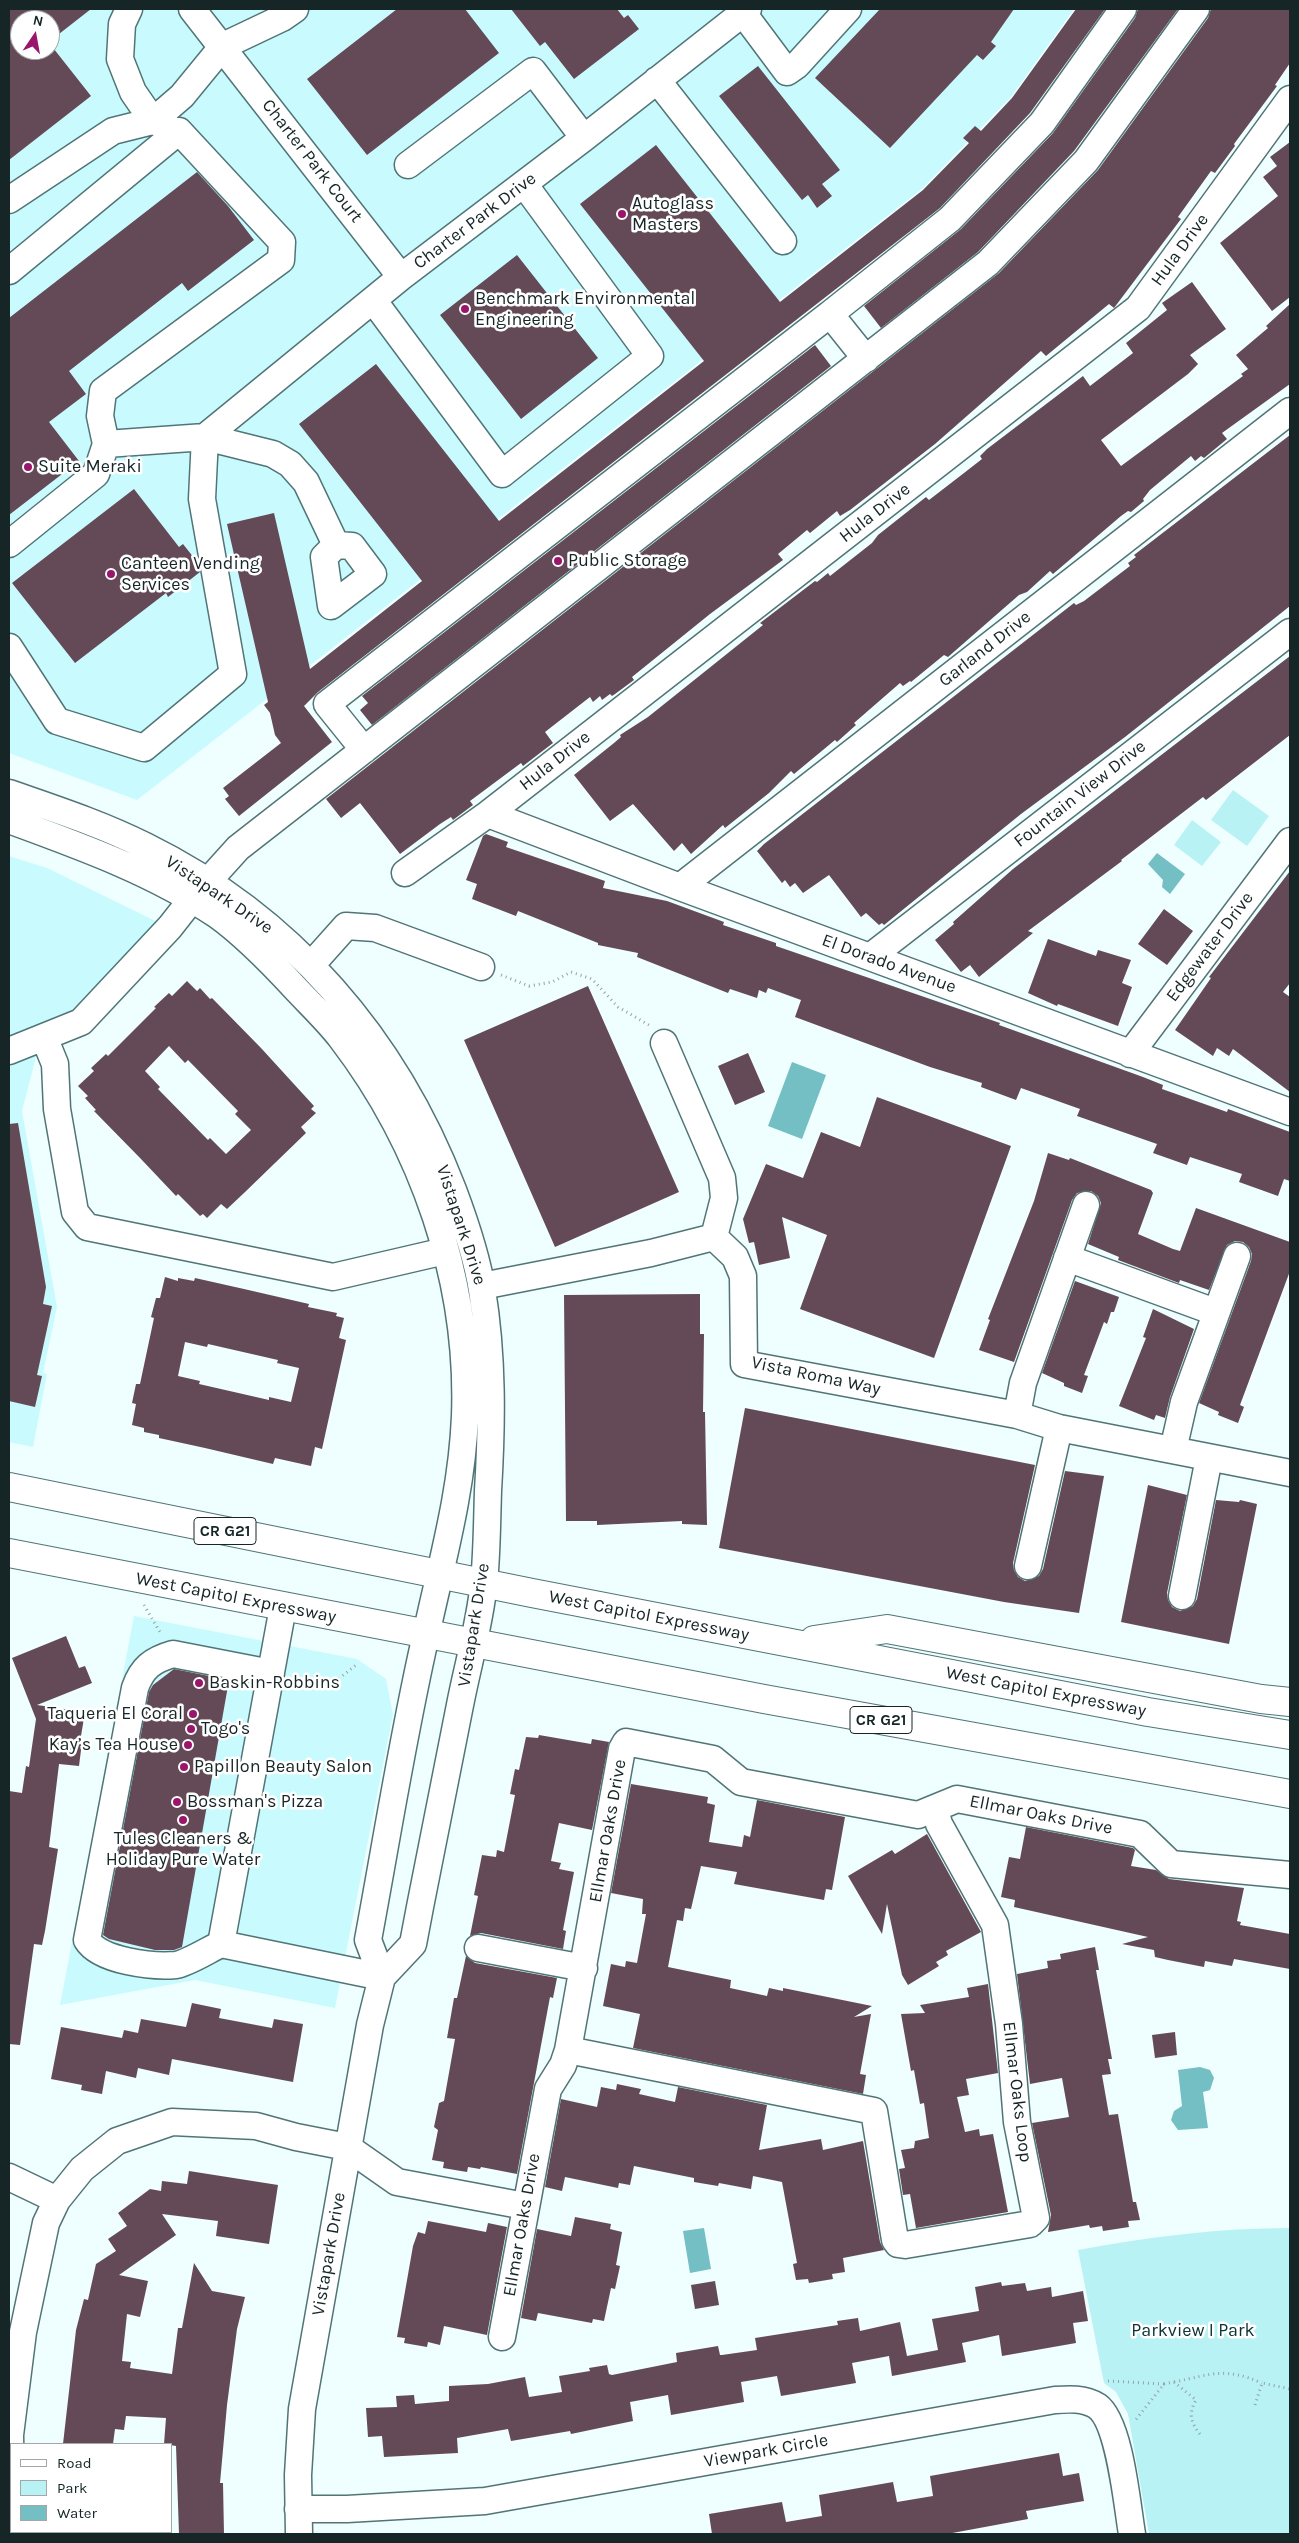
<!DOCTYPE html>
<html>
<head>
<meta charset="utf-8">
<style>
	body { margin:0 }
	#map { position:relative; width:1299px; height:2543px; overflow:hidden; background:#effeff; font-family:Karla,sans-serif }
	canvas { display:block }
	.frame { position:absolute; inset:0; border:10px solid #162526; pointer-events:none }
	.legend { position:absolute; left:10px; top:2443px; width:162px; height:90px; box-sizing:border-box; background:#fff; border:1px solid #a2a8a8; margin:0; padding:6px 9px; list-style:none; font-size:15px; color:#162526 }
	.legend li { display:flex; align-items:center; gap:10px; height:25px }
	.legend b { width:25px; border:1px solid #a2a8a8 }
	.north { position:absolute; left:10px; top:10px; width:50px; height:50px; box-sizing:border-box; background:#fff; border:1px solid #a2a8a8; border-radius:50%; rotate:12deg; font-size:14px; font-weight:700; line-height:20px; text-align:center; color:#162526 }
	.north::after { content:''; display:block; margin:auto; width:18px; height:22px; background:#99166b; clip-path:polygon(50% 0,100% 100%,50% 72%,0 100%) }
</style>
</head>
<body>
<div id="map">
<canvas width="1299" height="2543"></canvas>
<div class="frame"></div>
<ul class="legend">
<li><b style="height:6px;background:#fff"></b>Road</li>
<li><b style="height:14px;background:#b9f2f5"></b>Park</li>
<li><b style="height:14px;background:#73bfc3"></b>Water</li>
</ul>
<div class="north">N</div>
</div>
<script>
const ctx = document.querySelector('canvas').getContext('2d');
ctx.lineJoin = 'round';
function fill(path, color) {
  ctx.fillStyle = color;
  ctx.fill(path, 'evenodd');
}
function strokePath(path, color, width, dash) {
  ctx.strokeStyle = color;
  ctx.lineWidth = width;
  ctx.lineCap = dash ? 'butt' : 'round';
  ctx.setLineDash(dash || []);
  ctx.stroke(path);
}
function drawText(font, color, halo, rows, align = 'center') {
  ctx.font = font + ' Karla,sans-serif';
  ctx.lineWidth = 5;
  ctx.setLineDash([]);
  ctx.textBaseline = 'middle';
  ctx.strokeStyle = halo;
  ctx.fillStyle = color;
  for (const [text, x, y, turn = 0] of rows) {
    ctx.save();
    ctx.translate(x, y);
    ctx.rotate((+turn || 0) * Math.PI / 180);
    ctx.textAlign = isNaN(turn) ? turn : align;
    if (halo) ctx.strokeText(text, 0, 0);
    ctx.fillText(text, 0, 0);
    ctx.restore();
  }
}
fill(new Path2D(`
	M9 9H1074L1011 97 922 189 137 800 9 753ZM20 20H50V50H20Z
	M9 856 47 868 178 932 37 1053 22 1111 57 1307 43 1373 47 1374 33 1447 9 1442Z
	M134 1616 357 1659 386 1679 393 1714 335 2008 195 1980 60 2005Z`), '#c9fbfe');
fill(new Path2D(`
	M1233 790 1269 816 1247 846 1211 820Z
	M1192 820 1221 842 1202 866 1174 845Z
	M1290 2228V2534H1149L1128 2414 1116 2392 1104 2383 1078 2250C1149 2237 1218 2228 1290 2228Z`), '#b9f2f5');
fill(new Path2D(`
	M1157 853 1185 874 1170 894 1162 887 1163 880 1148 864Z
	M792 1062 826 1075 802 1139 768 1126Z
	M1200 2067 1210 2070 1214 2078 1210 2090 1203 2092 1208 2128 1178 2130 1171 2120 1174 2111 1182 2106 1178 2070Z
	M704 2228 711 2269 690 2273 683 2231Z`), '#73bfc3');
fill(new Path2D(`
	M9 9H91L50 41V20H20V50H50V44L91 96 9 160Z
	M397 9H465L499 53 367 155 307 79Z
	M511 9H617L624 18 628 15 639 29 574 79 545 42 540 46Z
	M880 9H1014L991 42 996 46 983 60 977 55 890 148 815 78Z
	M1076 9H1105L1030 113 940 208 318 692 304 706 332 742 239 816 225 799 229 796 223 788 281 743 275 735 270 713 264 705 268 702 227 524 274 513 310 669 422 581 299 424 376 364 499 521 704 361 580 204 656 145 780 302 923 190 969 143 963 138 975 126 981 131 1012 98Z
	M1138 9H1178L1074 151 978 252 881 328 864 306 961 229 1053 133 1135 18Z
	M1211 9H1290V63L1275 85 1277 86 1234 144 1235 146 1215 173 1211 171 1178 217 1181 219 1114 308 1109 304 1046 356 1041 351 935 444 850 510 840 516 837 511 810 533 807 530 778 554 783 560 710 614 632 677 634 680 615 694 612 696 610 694 602 700 600 696 593 702 590 697 545 732 553 743 523 766 521 763 470 801 473 805 453 820 451 817 440 824 400 854 360 803 341 818 326 799 999 273 1098 170 1208 18Z
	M758 66 840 170 822 184 832 196 817 208 808 195 802 200 719 96Z
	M1290 142V297L1272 311 1220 243 1278 196 1263 177 1277 166 1270 157Z
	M197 172 228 206 254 240 188 291 182 283 69 371 86 394 49 422 79 461 9 515V318Z
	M517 255 598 358 521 419 440 315Z
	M1192 282 1226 329 1190 355 1198 364 1188 374 1101 440 1121 466 1243 376 1241 374 1248 369 1236 355 1268 328 1266 326 1290 304V384L1222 433 1227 439 1204 458 1201 456 1195 461 1191 456 1150 490 1143 499 1144 501 1131 512 1128 511 1121 516 1053 574 1050 571 1027 592 1019 595 948 657 944 655 911 682 910 681 903 686 900 683 854 723 856 725 837 742 835 740 794 774 791 771 769 793 725 828 723 825 691 854 682 843 674 851 633 804 610 821 574 775 614 743 621 737 620 735 648 717 763 625 760 623 815 581 817 582 828 573 830 576 872 543 878 535 926 497 929 500 964 473 982 459 980 456 987 449 1083 376 1090 386 1133 353 1126 343 1167 310 1162 303Z
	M815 345 831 366 372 725 360 710 368 703 362 696Z
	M1290 435V606L1125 737 1021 814 884 925 882 923 879 925 866 913 861 917 829 875 803 893 795 883 790 887 785 880 782 883 757 851 764 844 1074 603 1076 605 1084 601 1130 566 1128 563 1136 557 1134 555Z
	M134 489 179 547 183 544 198 563 200 572 168 597 166 593 75 663 12 583Z
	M1290 656V735L1206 800 1203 797 1121 860 1122 861 1028 931 1033 933 979 977 970 965 961 972 935 940 954 924 953 922 1013 869Z
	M486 834 508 842 506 847 605 881 603 888 667 901 724 922 723 925 776 943V946L1000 1023 999 1025 1143 1077 1163 1085 1162 1089 1227 1112 1228 1109 1290 1132V1181L1284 1179 1278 1196 1239 1182 1242 1174 1190 1157 1187 1165 1153 1153 1157 1144 1077 1116 1080 1109 1021 1088 1016 1100 981 1087 982 1083 930 1067 795 1017 801 1000 768 988 766 993 759 990 757 998 730 989 728 993 637 957 638 953 598 945V943L518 911 516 916 472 899 477 884 466 880 483 836Z
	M1290 871V983L1283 992 1290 997V1092L1233 1049 1229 1056 1217 1048 1213 1056 1175 1030 1211 978 1209 977Z
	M1164 909 1193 931 1167 965 1138 944Z
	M1048 939 1096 956 1098 950 1131 960 1122 983 1132 987 1118 1026 1058 1004 1057 1006 1028 993Z
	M187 981 197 991 200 988 210 999 212 998 261 1048 314 1106 311 1109 316 1113 301 1127 306 1133 244 1193 227 1209 221 1204 207 1218 203 1214 200 1216 178 1194 176 1196 141 1159 94 1111 96 1110 85 1098 88 1096 78 1086 94 1071 91 1068 106 1054 108 1056 156 1008 154 1007 169 993 172 996ZM169 1046 185 1063 188 1060 238 1111 235 1114 251 1130 226 1154 210 1138 208 1140 158 1089 160 1087 145 1071Z
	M588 986 679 1192 555 1247 464 1040Z
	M748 1053 765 1092 735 1105 718 1066Z
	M877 1097 1011 1146 934 1358 800 1309 827 1235 782 1217 790 1258 759 1265 754 1242 749 1243 743 1219 766 1164 803 1178 821 1132 860 1147Z
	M18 1123 46 1287 43 1304 52 1306 37 1375 42 1376 35 1407 9 1401V1124Z
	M1048 1153 1069 1160 1070 1158 1151 1190 1153 1193 1138 1234 1173 1249 1180 1251 1196 1208 1290 1242V1271L1240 1405 1244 1407 1238 1423 1218 1415 1219 1412 1199 1403 1251 1261 1252 1254 1249 1247 1243 1242 1235 1241 1227 1245 1209 1290 1180 1280 1179 1283 1118 1260 1119 1257 1088 1244 1101 1203 1098 1196 1091 1191 1077 1193 1072 1200 1014 1362 979 1350 990 1320 988 1319 1034 1201Z
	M165 1277 178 1281V1278L194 1281 195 1278 244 1289 309 1304 308 1307 337 1313 336 1316 344 1318 339 1338 346 1340 322 1449 315 1447 311 1466 275 1458 273 1464 205 1448 159 1438V1435L144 1432V1428L132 1425 136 1404 132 1403 136 1384H140L154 1318 151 1317 156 1298H160ZM185 1342 207 1347 208 1344 278 1360 277 1363 299 1368 291 1402 269 1397V1400L199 1384 200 1381 178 1376Z
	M1075 1281 1119 1297 1114 1312H1111L1107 1324 1104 1322 1084 1375 1088 1376 1082 1393 1064 1386V1383L1042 1373Z
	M700 1294V1334H704L703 1412H705L707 1525 682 1524V1521L597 1525V1521H566L564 1295Z
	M1153 1309 1194 1329 1170 1397 1165 1418 1156 1415 1154 1420 1119 1406 1146 1338 1143 1337Z
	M745 1408 1035 1465 1013 1563 1014 1570 1018 1577 1025 1581 1039 1576 1043 1569 1065 1471 1104 1476 1079 1613 1004 1602 719 1548Z
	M1148 1485 1187 1495 1167 1593 1168 1600 1172 1607 1180 1611 1193 1606 1197 1599 1216 1500 1239 1502 1240 1500 1257 1504 1229 1644 1121 1622Z
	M66 1636 79 1668 85 1666 92 1683 37 1705 85 1712 80 1742H82L79 1766 59 1764 49 1847 58 1849 45 1931 42 1945 34 1944 20 2045 9 2044V1791L22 1793 26 1766 29 1767 36 1719 12 1658Z
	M174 1669 229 1680 182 1947 174 1950H155L109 1939 103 1935 149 1692 153 1685Z
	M539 1735 591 1744 592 1739 609 1742 592 1830 559 1823 551 1861 561 1863 559 1869 574 1872 563 1930 566 1931 563 1949 481 1933 470 1936 478 1896 474 1895 482 1855 496 1857 497 1850 504 1852 515 1795 510 1794 515 1769 519 1770 526 1737 538 1738Z
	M631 1784 708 1797 707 1803 715 1805 709 1842 742 1847 744 1835 750 1837 757 1800 845 1817 832 1890 826 1889 824 1900 734 1884 737 1872 701 1866 691 1909 685 1908 683 1921 677 1920 668 1967 731 1980 730 1988 767 1996 769 1988 783 1991V1988L872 2006 854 2017 871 2014 860 2074 866 2075 863 2094 633 2048 640 2014 603 2006 611 1964 625 1967 626 1961 637 1963 646 1914H642L643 1899 611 1893Z
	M1026 1827 1133 1848 1135 1850 1131 1866 1156 1870 1169 1879 1244 1888 1237 1921 1241 1922 1240 1925 1290 1934V1969L1234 1959 1232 1966 1205 1961 1204 1967 1168 1960 1155 1957 1154 1950 1122 1944 1148 1937 1014 1907 1015 1900 1001 1897 1009 1857 1020 1859Z
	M927 1834 981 1932 946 1951 948 1955 936 1962 939 1966 908 1985 902 1975 887 1904 882 1934 848 1876 892 1850 895 1854Z
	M1095 1947 1099 1970H1096L1112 2059H1108L1111 2074 1102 2075 1109 2115 1118 2114 1133 2202H1136L1140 2220 1128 2221 1129 2227 1103 2231 1102 2226 1090 2228 1089 2225 1048 2232 1051 2215 1032 2123 1069 2117 1062 2078 1030 2084 1017 1974 1048 1968 1047 1961 1061 1959 1060 1954Z
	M466 1956 475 1963 557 1978 553 1998 550 1997 517 2174 481 2167 480 2169 468 2167 467 2172 443 2168 444 2162 432 2160 438 2130 434 2127 439 2103 444 2101 455 2039 447 2038 454 1998H457Z
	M988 1984 998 2073 966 2079 969 2095 957 2097 965 2132 979 2129 980 2136 993 2134 1008 2212 916 2228 910 2194 903 2195 899 2169 905 2168 901 2150 914 2148 915 2141 929 2138 924 2103 920 2104 914 2070 911 2071 901 2014 925 2013 920 2005 969 1997 967 1988Z
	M192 2003 221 2009 219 2018 272 2028 274 2019 303 2024 293 2082 172 2059 169 2075 138 2068 136 2078 106 2071 102 2094 81 2090 82 2085 51 2079 61 2027 122 2038 124 2030 138 2033 141 2019 186 2027Z
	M1175 2032 1177 2055 1155 2058 1152 2035Z
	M617 2084 641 2089 639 2094 675 2102 678 2087 767 2105 759 2150 821 2139 823 2150 863 2141 880 2242 884 2250 843 2258 845 2272 832 2274 833 2279 809 2283 808 2279 796 2280 793 2264 797 2263 782 2182 753 2176 751 2189 719 2183 718 2186 694 2182V2178L634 2166 630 2185 619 2183 618 2188 565 2177 562 2191 545 2187 561 2099 597 2107 601 2087 616 2090Z
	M189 2171 278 2185 269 2244 216 2236 218 2221 162 2214 176 2235 119 2275 148 2281 140 2317 127 2314 122 2361 131 2362 130 2368 172 2374 178 2328H182L194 2263 212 2291 245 2297 237 2329 227 2405 220 2483H223L224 2534H179L176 2446 164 2444 166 2418 126 2416 124 2430 115 2429 113 2444H63L76 2330 84 2299 88 2300 96 2264 116 2251 108 2239 127 2226 118 2213 150 2189 161 2191 162 2181 187 2184Z
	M575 2217 611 2224 610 2229 622 2232 616 2265 620 2266 615 2289 611 2288 604 2321 593 2319 592 2323 538 2313 536 2321 521 2318 537 2229 571 2236Z
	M428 2221 486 2232 488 2223 507 2227 487 2335 444 2326 440 2345 428 2342 427 2347 404 2343 405 2338 397 2337 413 2246 418 2232 425 2234Z
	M715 2281 719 2305 695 2309 691 2285Z
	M1001 2282 1002 2286 1025 2283 1027 2291 1051 2287 1052 2297 1083 2291 1088 2321 1073 2323 1076 2343 1002 2356 999 2335 962 2343 966 2362 892 2376 889 2356 852 2363 856 2383 781 2396 777 2376 741 2382 744 2402 671 2415 668 2395 630 2402 633 2421 571 2434 570 2431 511 2441 508 2429 457 2438 458 2453 384 2457 382 2436 368 2437 366 2408 397 2407 396 2396 414 2395 415 2404 449 2401V2386L488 2384 525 2377 529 2397 562 2392 559 2376 590 2371 589 2368 607 2365 609 2374 612 2375 677 2362 676 2353 718 2346 720 2355H722L757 2350 755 2338 838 2325 837 2321 858 2318 860 2331 900 2322 907 2356 938 2350 932 2319 979 2311 975 2287Z
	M1059 2453 1063 2476 1079 2473 1084 2501 1026 2511 1028 2519 947 2534H712L709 2514 782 2502 786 2522 822 2516 819 2495 893 2482 897 2502 933 2496 930 2476Z`), '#644a57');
const minor = new Path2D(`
	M129 9 122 24 120 59 133 92 153 121 167 126
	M192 9 401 277
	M743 13 787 72 797 65 848 9
	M657 80 783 241
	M408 165 533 71 584 138
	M9 200 113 131 153 121 182 96 223 46 282 18 295 9
	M9 271 179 131 282 242 281 260 103 391 100 416 106 444 96 474 9 544
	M373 300 502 474 650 356 524 184
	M830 314 950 219 1042 123 1123 9
	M205 437 401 277 584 138 748 9
	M106 444 205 437 273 454 290 464 306 482 336 545 352 546 373 574 331 606 324 557 336 545
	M9 647 57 721 144 748 233 674 202 499 205 437
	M364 750 327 704 830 314 866 359
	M9 793C55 809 101 824 145 846 291 918 395 1039 453 1190 465 1222 477 1257 482 1290 493 1357 492 1424 488 1491 487 1521 487 1552 484 1582 480 1623 468 1664 460 1705 444 1784 428 1864 413 1944L382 1977 370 2025 302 2409 298 2475 299 2534
	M488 814 680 887 1290 1112
	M9 820C80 846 153 872 217 915 245 935 272 963 296 989 311 1005 328 1021 341 1038 423 1145 470 1281 465 1416 462 1492 442 1561 426 1635 403 1735 387 1838 368 1940L382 1977
	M405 873 488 814 1138 308 1290 99
	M680 887 1290 411
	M870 957 1290 632
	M312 964 346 926 375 928 481 967
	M44 1037 55 1064 57 1109 75 1212 87 1227 333 1277 445 1251
	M664 1043 722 1178 724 1198 714 1237 735 1257 743 1276 744 1364 1017 1415 1059 1428 1290 1473
	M9 1051 81 1022 170 927 192 899 238 848 988 263 1086 161 1196 9
	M1130 1054 1290 841
	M1067 1258 1215 1312
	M482 1286 651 1253 714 1237
	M1017 1415 1023 1383 1086 1205
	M1173 1450 1184 1402 1237 1256
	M1028 1566 1059 1428
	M1182 1596 1209 1458
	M283 1607 221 1944 382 1977
	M221 1944C210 1949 188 1963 176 1965 152 1967 100 1961 87 1940L135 1688C142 1668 152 1660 173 1654L271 1673
	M478 1948 584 1968
	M568 2050 874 2111 895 2240 898 2244 905 2245 1030 2224 1036 2218 1017 2122 1009 2024 995 1925 939 1824 935 1809
	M9 2177 57 2200
	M502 2337 548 2089 563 2065 568 2050 622 1749 626 1742 713 1759 741 1782 918 1815 957 1799 1140 1834 1171 1864 1290 1875
	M11 2498 10 2435 23 2332 46 2223 57 2200 82 2169 117 2141 172 2122 256 2126 296 2137 347 2147 397 2182 525 2206
	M298 2509H347L485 2501 1055 2400C1069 2399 1084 2398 1097 2406 1120 2422 1127 2505 1132 2534
	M13 2532V2534`);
const highway = new Path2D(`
	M9 1487 532 1593 1148 1712 1290 1735
	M9 1553 764 1699 1290 1794
	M814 1640 887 1629 1261 1699 1290 1702`);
strokePath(minor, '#517577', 29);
strokePath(highway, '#517577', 30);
strokePath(new Path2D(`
	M501 975 529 986 552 982 571 972 592 979 618 1007 649 1025
	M144 1605 161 1634
	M331 1685 356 1665
	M1108 2381 1164 2384 1134 2422
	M1174 2382C1213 2374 1224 2367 1262 2383
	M1164 2384 1174 2382 1196 2400C1187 2416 1192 2424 1202 2437
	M1255 2405 1262 2383 1290 2389`), '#93a2a3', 3, [1, 4]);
strokePath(minor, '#fff', 26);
strokePath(highway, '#fff', 28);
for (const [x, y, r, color] of [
	[622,214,5,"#99166b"],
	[465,309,5,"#99166b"],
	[28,467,5,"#99166b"],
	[558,561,5,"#99166b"],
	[111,574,5,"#99166b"],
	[199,1683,5,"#99166b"],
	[193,1714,5,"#99166b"],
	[191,1729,5,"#99166b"],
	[188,1745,5,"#99166b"],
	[184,1767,5,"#99166b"],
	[177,1802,5,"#99166b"],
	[183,1820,5,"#99166b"]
]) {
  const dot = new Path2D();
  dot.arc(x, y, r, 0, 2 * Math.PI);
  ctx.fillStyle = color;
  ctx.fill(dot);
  strokePath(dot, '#fff', 2);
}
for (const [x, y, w] of [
	[225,1531,62],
	[881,1720,62]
]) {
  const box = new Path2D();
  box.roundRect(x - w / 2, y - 13.5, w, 27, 4);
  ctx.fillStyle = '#fff';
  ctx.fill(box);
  strokePath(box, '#162526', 1);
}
drawText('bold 16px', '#162526', null, [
	["CR G21",225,1531],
	["CR G21",881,1720]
]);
drawText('18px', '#162526', '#fff', [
	["Charter Park Court",312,161,52],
	["Charter Park Drive",475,221,-37],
	["Hula Drive",1180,250,-54],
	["Hula Drive",875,513,-38],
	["Garland Drive",985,649,-38],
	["Hula Drive",555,761,-38],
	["Fountain View Drive",1080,794,-38],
	["Vistapark Drive",219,895,34],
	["Edgewater Drive",1210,947,-53],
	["El Dorado Avenue",889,964,20],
	["Vistapark Drive",461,1225,72],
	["Vista Roma Way",816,1376,12],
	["West Capitol Expressway",236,1598,11],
	["West Capitol Expressway",649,1616,11],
	["Vistapark Drive",474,1625,-81],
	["West Capitol Expressway",1046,1692,11],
	["Ellmar Oaks Drive",1041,1815,11],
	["Ellmar Oaks Drive",608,1831,-80],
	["Ellmar Oaks Loop",1017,2092,83],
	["Ellmar Oaks Drive",522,2225,-80],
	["Vistapark Drive",329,2254,-80],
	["Viewpark Circle",766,2451,-10]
]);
drawText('18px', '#162526', '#fff', [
	["Autoglass",632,204],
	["Masters",632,225],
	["Benchmark Environmental",475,299],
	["Engineering",475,320],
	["Suite Meraki",38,467],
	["Public Storage",568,561],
	["Canteen Vending",121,564],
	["Services",121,585],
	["Baskin-Robbins",209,1683],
	["Taqueria El Coral",183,1714,"right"],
	["Togo's",201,1729],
	["Kay’s Tea House",178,1745,"right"],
	["Papillon Beauty Salon",194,1767],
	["Bossman's Pizza",187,1802],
	["Tules Cleaners &",183,1839,"center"],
	["Holiday Pure Water",183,1860,"center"]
], 'left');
drawText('18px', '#0a3133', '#fff', [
	["Parkview I Park",1193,2331]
]);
</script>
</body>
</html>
